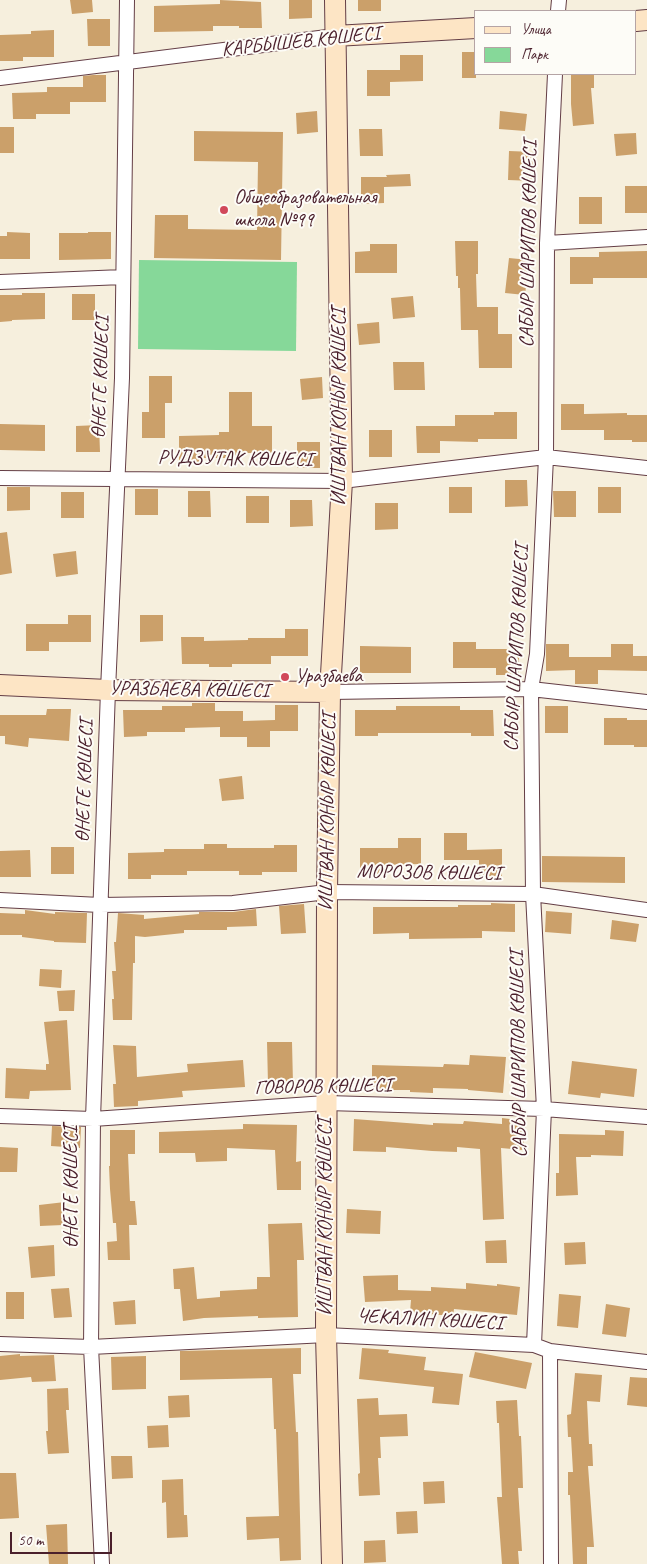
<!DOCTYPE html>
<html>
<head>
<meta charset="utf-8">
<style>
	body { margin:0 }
	#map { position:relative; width:647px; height:1564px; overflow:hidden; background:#f6efdd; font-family:Caveat,sans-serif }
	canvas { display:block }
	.legend { position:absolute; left:474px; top:10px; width:162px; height:65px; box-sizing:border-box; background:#fdfcf7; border:1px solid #b5a4a5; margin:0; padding:6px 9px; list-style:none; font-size:15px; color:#4a1f2b }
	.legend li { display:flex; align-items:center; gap:10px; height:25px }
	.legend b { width:25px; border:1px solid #b5a4a5 }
	.scale { position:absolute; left:10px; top:1532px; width:102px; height:22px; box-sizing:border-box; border:2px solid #4a1f2b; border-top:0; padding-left:6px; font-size:15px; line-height:18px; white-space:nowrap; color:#4a1f2b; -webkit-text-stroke:4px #fdfcf7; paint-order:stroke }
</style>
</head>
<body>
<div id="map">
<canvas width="647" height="1564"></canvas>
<ul class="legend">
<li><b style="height:6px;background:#fde5c5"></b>Улица</li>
<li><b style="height:14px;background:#86d899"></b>Парк</li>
</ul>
<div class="scale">50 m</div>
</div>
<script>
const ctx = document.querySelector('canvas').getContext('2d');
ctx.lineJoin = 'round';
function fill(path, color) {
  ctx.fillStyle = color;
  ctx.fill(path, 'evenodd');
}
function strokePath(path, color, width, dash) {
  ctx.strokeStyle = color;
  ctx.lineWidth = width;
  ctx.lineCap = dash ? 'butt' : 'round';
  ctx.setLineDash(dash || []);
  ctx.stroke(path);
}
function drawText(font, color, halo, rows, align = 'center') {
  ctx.font = font + ' Caveat,sans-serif';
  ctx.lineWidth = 4;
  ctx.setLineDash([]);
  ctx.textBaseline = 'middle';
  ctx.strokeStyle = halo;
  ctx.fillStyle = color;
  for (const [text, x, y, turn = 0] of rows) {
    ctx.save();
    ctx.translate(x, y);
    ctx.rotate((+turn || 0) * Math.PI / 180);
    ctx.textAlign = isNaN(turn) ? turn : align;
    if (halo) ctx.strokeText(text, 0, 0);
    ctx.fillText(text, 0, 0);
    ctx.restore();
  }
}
fill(new Path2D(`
	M139 260 297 262 296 351 138 349Z`), '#86d899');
fill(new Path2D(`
	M70 0H92L93 12 72 14Z
	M220 0 261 2 262 28H239V26H213V31L154 32V6L220 4Z
	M289 0H312V18L289 19Z
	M358 0H381V11H358Z
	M87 19H110V46H88Z
	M54 30V57H23V61H0V35L31 34V31Z
	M462 52H476V78H462Z
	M400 55H423V81L390 82V96H367V70H400Z
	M571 74H594V88H591L594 124 573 126 571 104Z
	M93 75H106V102H70V114H36V119H13L12 93 47 92V87H83V76Z
	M317 111 318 132 297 134 296 113Z
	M500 111 527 114 525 131 499 129Z
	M0 127H14V153H0Z
	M359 129H382L383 156H360Z
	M194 131 283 132 281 260 154 258 155 215H188V229L257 230 258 162 194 161Z
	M636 133 637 154 616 156 614 134Z
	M509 151 534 152 533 181 508 180Z
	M410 174 411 186 384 187V203L361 204V177H387L386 175Z
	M625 186H647V213H625Z
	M579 197H602V224H579Z
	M7 232 30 233V259H0V236H7Z
	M88 232H111V259L59 260V233H88Z
	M455 241H478V274H476L477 307H498V334H512V368H479L478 330H461L460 288H458V276H456Z
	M370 244H397V273H355V252L370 251Z
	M647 251V278H593V284H570V257H599V252Z
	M509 258 529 260 525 295 505 293Z
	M22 293H45V319L12 320V321L0 322V295H22Z
	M72 294H95V320H72Z
	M413 296 415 317 393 319 391 298Z
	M379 322 380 343 359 345 357 324Z
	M393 362H424L425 390H394Z
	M149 376H172V403H165V438H142V412H149Z
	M322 377 323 398 302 400 300 379Z
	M229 392H252V426H272V453H243V458H202V462H179V436L219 435V432H229Z
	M561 404H584V414L627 413V415H647V442H632V440H604V430H561Z
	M494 412H517V439H478V442L440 441V453H417L416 426H455V415H494Z
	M0 424 45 425V451L0 450Z
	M99 425 100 452H76V426Z
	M369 430H392V457H369Z
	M297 442H320V468H297Z
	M505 480H527L528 506 505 507Z
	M7 487H30V510L7 511Z
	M449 487H472V513H449Z
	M598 487H621V513H598Z
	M135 489H158V515H135Z
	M188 491H210L211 517H188Z
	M553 491H576V517H554Z
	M61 492H84V518H61Z
	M246 496H269V523H246Z
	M290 500H312L313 526 290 527Z
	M375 503H398V529L375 530Z
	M7 532 12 573 0 575V533Z
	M76 551 78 574 56 577 53 554Z
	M68 615H91V642H49V651H26V624H68Z
	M140 615H163V641L140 642Z
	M285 629H308V656H271V664H232V667H209V664H182L181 637H204V641L248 640V638H285Z
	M453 642H476V649H519V675H496V668H453Z
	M546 644H569V657H611V644H633V656H647V671L598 670V684H575V670L546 671Z
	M360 646 411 647V673H360Z
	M192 703H215V711H243V721L275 720V705H298V731H270V747H247V737H220V727L185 728V732H147V736L124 737 123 710H162V706H192Z
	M396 706H460V710H493L494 736H471V733H378V736H355V710H396Z
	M545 706H568V733H545Z
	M47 709H71L69 741 29 738 28 747 5 744V736H0V715H46Z
	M604 718H627V720H647V747H634V745H604Z
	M242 776 244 799 222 801 219 779Z
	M444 833H467V850L502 849V876H479V860H444Z
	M398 838H421V864L383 865V874H360V848H398Z
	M204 844H227V848H274V845H297V872H262V875H239V871H187V875H151V879H128V853L164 852V849H204Z
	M51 847H74V874H51Z
	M30 850 31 877H0V851Z
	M542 856 625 857V883L542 882Z
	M491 903 515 904V932L482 931V938L409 939V933L373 934V907H458V905H491Z
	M304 904 306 933 281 934 279 906Z
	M256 909 257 926 227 927V930H184V933L145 937 135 936V963H133L132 1020H113L112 999H114L112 971H116L114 942H116L118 913 144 915V919L199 914V912H233Z
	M25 910 55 914V912L87 913 86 943 54 942V941L22 937V935H0V913L25 914Z
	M546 911 572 913 571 934 545 932Z
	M612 920 639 924 636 942 610 939Z
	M40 969 62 970 61 988 39 986Z
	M75 990 74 1011H59L57 991Z
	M67 1020 71 1090 30 1091 29 1099 5 1098 6 1068 46 1070V1064H49L44 1022Z
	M267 1042H292L293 1084H268Z
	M113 1045 136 1046 137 1077 188 1072 187 1064 243 1060 245 1087 182 1091 183 1097 138 1101V1106L114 1107 113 1084H116Z
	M470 1055 506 1057 503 1093 468 1090V1089L433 1088V1093L410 1092V1090H372V1065L443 1067 444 1064 469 1065Z
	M572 1061 637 1069 634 1097 601 1093 600 1098 568 1094Z
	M502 1118 526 1121 523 1150 501 1148 504 1219 483 1220 480 1149 457 1147V1152L432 1151 386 1147V1152L353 1151 354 1119 433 1125V1123L463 1124 464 1121 502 1124Z
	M243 1124 297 1125 296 1162 301 1161V1190H277L275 1150 227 1148V1161L196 1162 195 1153H159V1132L243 1129Z
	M52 1126 81 1127 80 1148 51 1146Z
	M110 1130H135V1154H128L130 1201H135L137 1225H129L130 1260H108L107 1242 117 1241 116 1223H113L110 1189 109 1166H110Z
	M605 1130 624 1131 623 1156 591 1155V1157H576L578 1195 556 1196V1173H559V1134L605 1135Z
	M0 1147 18 1148 17 1172H0Z
	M65 1202 63 1225 40 1226 39 1205Z
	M347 1209 381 1211 380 1234 346 1233Z
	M302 1223 304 1260H297L298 1317 258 1318V1316L204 1318 183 1321 180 1289H174L173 1269 194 1267 197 1299 220 1297V1291L257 1289V1277H270L268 1224Z
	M506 1240 507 1263H486L485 1241Z
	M585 1242 586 1264 565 1265 564 1243Z
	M54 1245 55 1276 31 1278 28 1247Z
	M398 1275V1290L431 1291V1287L466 1289V1283L497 1286V1284L520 1287 517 1315 454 1309 453 1316 429 1314V1313L410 1312 411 1300 365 1302 363 1276Z
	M69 1288 72 1317 54 1318 51 1289Z
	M6 1292H24V1319H6Z
	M559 1294 581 1296 578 1328 557 1326Z
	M135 1300 136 1324 115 1325 113 1302Z
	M606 1304 630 1308 626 1337 602 1334Z
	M301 1348V1374H293L296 1432H298L301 1560 280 1561 279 1538 247 1540 246 1517 279 1516 276 1429H274L272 1378 180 1380V1351Z
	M362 1348 389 1350 388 1353 426 1357 424 1370 463 1374 459 1405 432 1403 434 1387 359 1379Z
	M475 1352 532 1363 526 1389 469 1377Z
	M20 1354V1356L54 1355 56 1381 32 1382 31 1377 0 1380V1356Z
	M146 1356V1389L112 1390 111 1357Z
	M575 1373 602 1375 600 1402 587 1401 589 1444H592L593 1466H588L594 1547H587V1564H573L570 1495H568V1472H573L571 1437H568L567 1415 571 1414Z
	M630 1377 647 1378V1407L627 1405Z
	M68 1388 69 1410H66L69 1453 48 1454 46 1431H48L47 1389Z
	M189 1395 190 1417 169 1418 168 1396Z
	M378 1398 379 1415 407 1414 408 1436 380 1437 381 1458H378L380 1495 359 1496 358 1474 360 1473 357 1399Z
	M517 1400 519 1436H521L522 1459 523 1488H518L522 1551H518L519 1564H502L497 1497H502L499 1423H497L496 1401Z
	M168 1425 169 1447 148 1448 147 1426Z
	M111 1456H132L133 1478 112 1479Z
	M0 1473H16L19 1518 0 1519Z
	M183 1479 184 1515H187L188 1537 167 1538 166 1502 162 1503V1480Z
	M444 1481 445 1503 424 1504 423 1482Z
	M417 1511 418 1533 397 1534 396 1512Z
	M67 1524 68 1564H49L46 1525Z
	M385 1540 386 1562 364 1563V1541Z`), '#cba06a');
const street = new Path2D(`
	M558 11 559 0
	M0 78 335 36
	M547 243 647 237
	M0 282 123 277
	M0 478 342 481 546 457 647 468
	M330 692 531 689 647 702
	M0 900 100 905 233 903 327 892 533 894 647 910
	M0 1116 93 1119 326 1103 544 1109 647 1117
	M0 1344 91 1347 326 1335 534 1345 550 1351 647 1362
	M534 1345 544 1109 533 894 531 689 537 654 546 457 547 243 555 74
	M550 1351 551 1564
	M102 1564 91 1347 93 1119 108 690 122 378 127 0`);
const secondary = new Path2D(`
	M636 21 647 20
	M335 36 476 28
	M0 685 108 690 330 692
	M332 1564 326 1335 327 892 330 692 342 481 335 0`);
strokePath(street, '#643e46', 16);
strokePath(secondary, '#643e46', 22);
strokePath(street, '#fff', 14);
strokePath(secondary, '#fde5c5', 20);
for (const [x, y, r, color] of [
	[224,210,5,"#d1495b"],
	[285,677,5,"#d1495b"]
]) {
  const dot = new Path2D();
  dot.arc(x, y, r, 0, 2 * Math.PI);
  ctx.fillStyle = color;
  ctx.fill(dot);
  strokePath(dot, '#fdfcf7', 2);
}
drawText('20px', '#4a1f2b', '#fdfcf7', [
	["КАРБЫШЕВ КӨШЕСІ",301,42,-6],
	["САБЫР ШАРИПОВ КӨШЕСІ",529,244,-89],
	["ӨНЕГЕ КӨШЕСІ",101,377,-88],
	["ИШТВАН КОНЫР КӨШЕСІ",340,407,-90],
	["РУДЗУТАК КӨШЕСІ",235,459,1],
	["САБЫР ШАРИПОВ КӨШЕСІ",517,648,-87],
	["УРАЗБАЕВА КӨШЕСІ",189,690,1],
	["ӨНЕГЕ КӨШЕСІ",85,781,-88],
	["ИШТВАН КОНЫР КӨШЕСІ",328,812,-89],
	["МОРОЗОВ КӨШЕСІ",429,873,1],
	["САБЫР ШАРИПОВ КӨШЕСІ",519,1054,-91],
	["ГОВОРОВ КӨШЕСІ",323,1087,-1],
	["ӨНЕГЕ КӨШЕСІ",72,1187,-90],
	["ИШТВАН КОНЫР КӨШЕСІ",326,1217,-90],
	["ЧЕКАЛИН КӨШЕСІ",430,1320,3]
]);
drawText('20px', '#4a1f2b', '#fdfcf7', [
	["Общеобразовательная",234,198],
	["школа №99",234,221],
	["Уразбаева",295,677]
], 'left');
</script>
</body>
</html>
